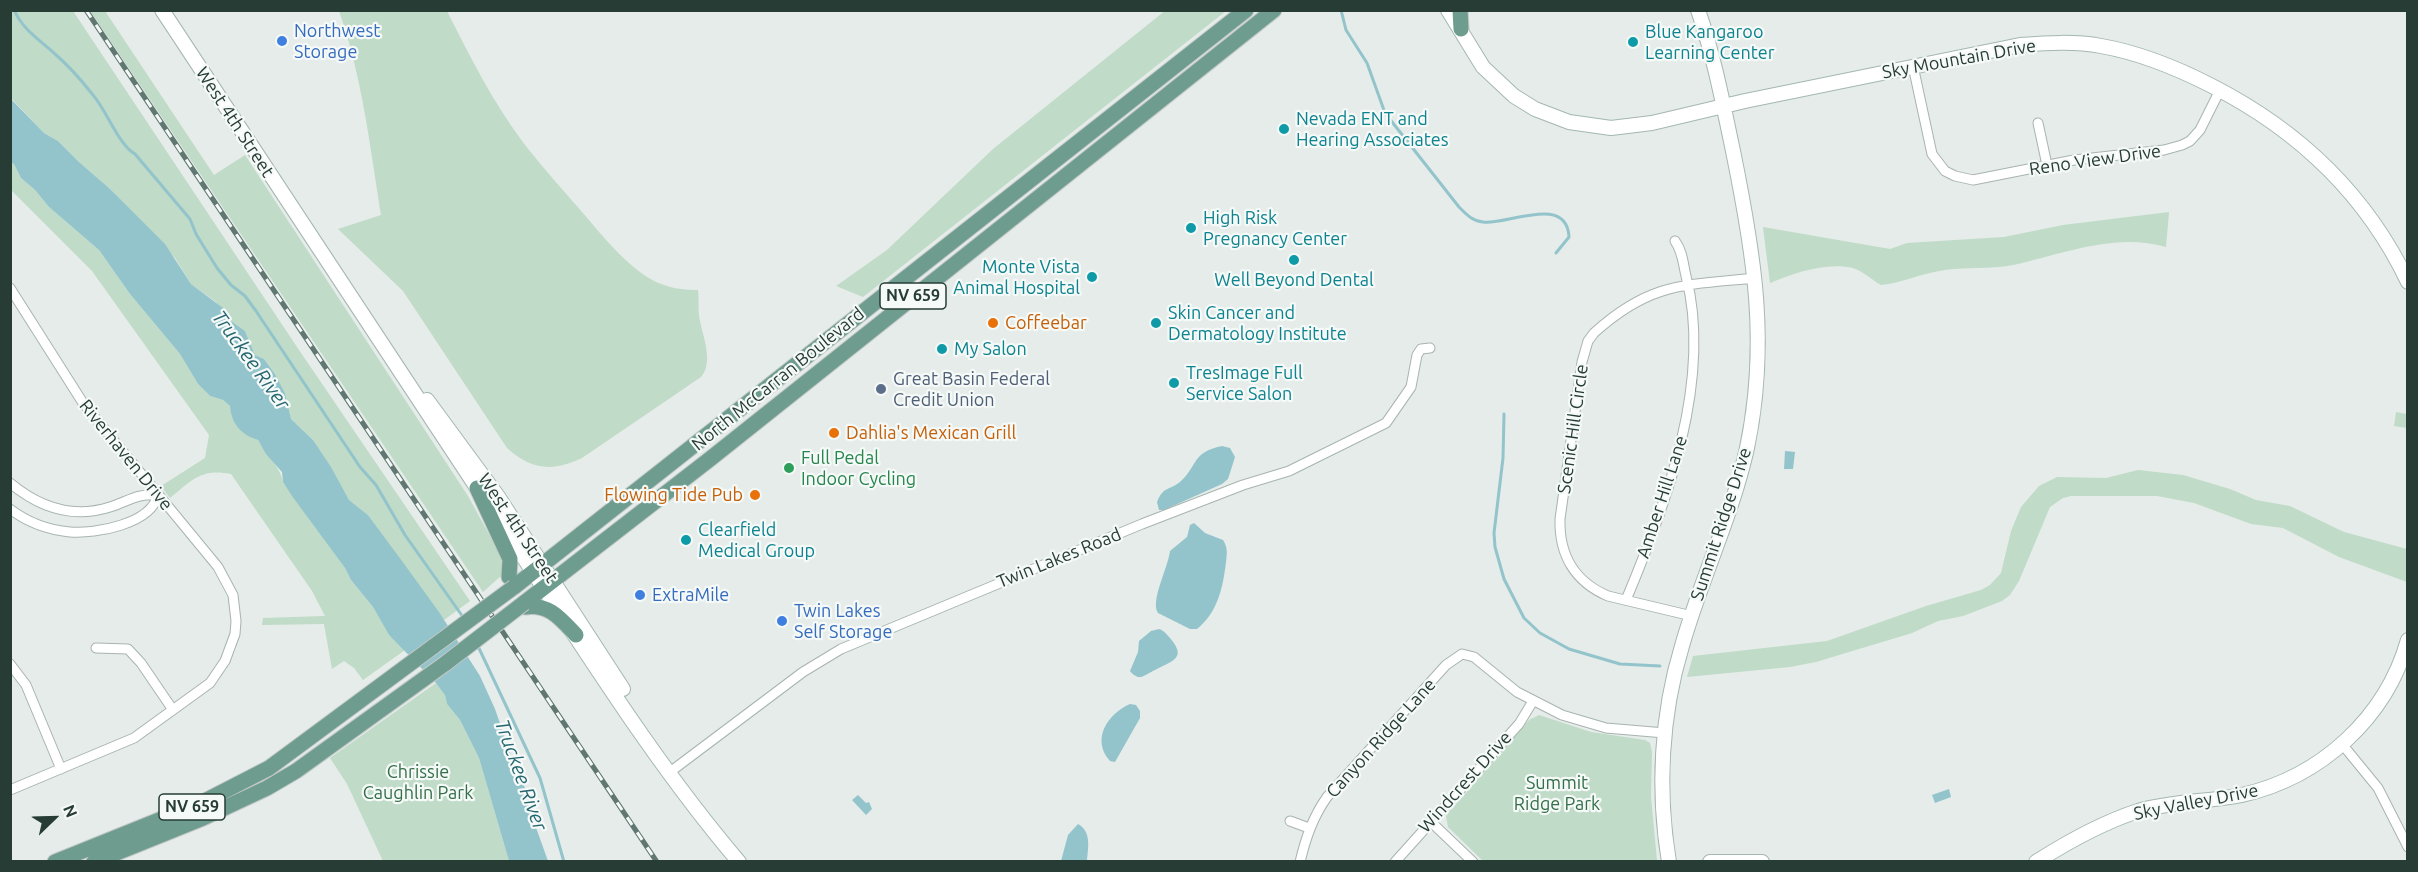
<!DOCTYPE html>
<html>
<head>
<meta charset="utf-8">
<style>
	body { margin:0 }
	#map { position:relative; width:2418px; height:872px; overflow:hidden; background:#e5ece9; font-family:Ubuntu,sans-serif }
	canvas { display:block }
	.frame { position:absolute; inset:0; border:12px solid #263c35; pointer-events:none }
	.north { position:absolute; left:24px; top:788px; width:60px; height:60px; -webkit-text-stroke:4px #f5f9f7; paint-order:stroke; rotate:67deg; font-size:16px; font-weight:700; line-height:24px; text-align:center; color:#263c35 }
	.north::after { content:''; display:block; margin:auto; width:21px; height:27px; background:#263c35; clip-path:polygon(50% 0,100% 100%,50% 72%,0 100%) }
</style>
</head>
<body>
<div id="map">
<canvas width="2418" height="872"></canvas>
<div class="frame"></div>
<div class="north">N</div>
</div>
<script>
const ctx = document.querySelector('canvas').getContext('2d');
ctx.lineJoin = 'round';
function fill(path, color) {
  ctx.fillStyle = color;
  ctx.fill(path, 'evenodd');
}
function strokePath(path, color, width, dash) {
  ctx.strokeStyle = color;
  ctx.lineWidth = width;
  ctx.lineCap = dash ? 'butt' : 'round';
  ctx.setLineDash(dash || []);
  ctx.stroke(path);
}
function drawText(font, color, halo, rows, align = 'center') {
  ctx.font = font + ' Ubuntu,sans-serif';
  ctx.lineWidth = 4.5;
  ctx.setLineDash([]);
  ctx.textBaseline = 'middle';
  ctx.strokeStyle = halo;
  ctx.fillStyle = color;
  for (const [text, x, y, turn = 0] of rows) {
    ctx.save();
    ctx.translate(x, y);
    ctx.rotate((+turn || 0) * Math.PI / 180);
    ctx.textAlign = isNaN(turn) ? turn : align;
    if (halo) ctx.strokeText(text, 0, 0);
    ctx.fillText(text, 0, 0);
    ctx.restore();
  }
}
fill(new Path2D(`
	M1166 10 1226 11 863 297 836 286 887 250 993 149Z
	M11 11H73L299 350 470 601 444 620 368 515 349 500 313 440 291 419 285 393 275 374 264 359 255 355 245 331 231 321 216 302 191 284 175 258 109 188 79 162 58 141 44 133 11 98Z
	M90 11H105L214 175 245 155 468 496 501 556 502 575 483 592Z
	M339 11H447C470 57 494 104 525 145 543 168 563 190 582 212 603 236 625 265 654 281 669 288 682 290 698 290 699 298 698 307 699 315 701 333 715 361 701 377L582 458C553 472 531 470 507 448L403 291 338 229 381 215C370 146 362 76 339 11Z
	M11 163 14 164 21 178 35 190 49 207 99 250 130 294 180 354 198 384 210 396 223 400 230 406C231 422 242 435 258 440 266 454 280 466 283 482L345 568 351 580 373 607 389 635 405 650 363 680 354 668 344 661 332 669 324 624 262 625 263 618 325 616 312 591 231 474C201 468 192 480 170 498L161 486 205 458 209 435 92 271 11 190Z
	M2169 212 2166 247C2115 232 2063 254 2013 265 1989 270 1964 266 1939 271 1920 274 1901 283 1881 285 1872 280 1863 271 1853 268 1826 262 1794 273 1770 283L1763 227 1890 249 1907 243 2004 237 2063 225Z
	M2396 412 2407 414V428L2394 426Z
	M2138 470 2183 475 2230 489 2256 500 2290 506 2344 532 2407 549V582L2339 557 2283 528 2251 524 2194 503 2157 496H2071L2063 498 2050 507 2019 581 2010 595 2002 601 1963 616 1938 621 1912 633 1816 662 1790 667 1687 677 1693 656 1827 641 1926 606 1981 590 1990 585 2001 573 2011 531 2021 507 2039 486 2057 477 2106 478Z
	M436 683 445 694 447 704 460 720 479 758 509 861H383L347 784 330 758Z
	M1539 715 1591 732 1645 740 1650 743 1652 752 1651 797 1657 861H1483L1448 827 1446 816 1449 812 1529 720Z`), '#c0dbc7');
fill(new Path2D(`
	M10 98 44 133 58 141 79 162 109 188 165 244 191 284 227 311 231 321 245 331 255 355 264 359 275 374 285 393 291 419 313 440 331 467 349 500 368 515 402 561 439 612 480 676 495 709 512 758 521 774 534 822 548 861H509L479 758 460 720 447 704 445 695 436 683 389 635 373 607 351 580 345 568 292 496 283 482 282 472 266 454 258 440C241 435 231 423 230 406L223 400 210 396 198 384 180 354 130 294 99 250 49 207 35 190 21 178 14 164 11 163Z
	M1222 446 1230 448 1235 457 1228 479 1222 484 1164 510H1159L1157 502C1164 485 1170 491 1181 481 1199 464 1191 453 1222 446Z
	M1785 451 1795 452 1793 469H1784Z
	M1194 523 1205 533 1223 540C1228 548 1227 553 1226 562 1223 587 1218 612 1197 629H1190L1158 613C1150 601 1168 568 1170 551L1187 537 1190 525Z
	M1159 629C1165 631 1166 634 1170 638 1188 659 1171 661 1155 670 1150 672 1143 678 1138 677 1135 676 1132 674 1130 671L1138 652 1139 641 1151 631Z
	M1130 704 1136 705 1140 711V718L1115 762 1110 761C1091 740 1107 714 1130 704Z
	M1949 789 1951 797 1935 803 1932 795Z
	M858 795 866 803 869 802 872 809 866 815 852 800Z
	M1078 824C1092 832 1088 848 1087 861H1061L1068 835Z`), '#93c4cb');
strokePath(new Path2D(`
	M14 10C23 30 40 40 55 54 69 66 82 81 93 95 107 111 118 144 135 154L190 219 196 234 217 268 231 285 245 296 256 311 360 467 376 485 405 535 463 617
	M1341 10 1346 30 1367 63 1385 113 1459 207C1466 214 1472 221 1483 222 1505 226 1567 193 1569 237L1556 253
	M1504 414 1503 458 1494 533 1495 547 1504 579 1524 618 1540 633 1569 649 1620 664 1660 666
	M477 644 540 778 564 862`), '#93c4cb', 3);
const street = new Path2D(`
	M1913 66 1932 154 1945 171 1955 176 1973 180 2074 160 2164 150 2182 145 2190 141 2200 130 2220 90
	M2038 123 2047 165
	M10 288 83 403 218 567 233 595 236 621 235 634 225 661 210 683 134 738 10 790
	M10 483C39 507 73 519 110 507 129 501 137 493 158 495 151 524 96 534 70 532 49 530 27 522 10 509
	M1626 600C1666 505 1713 380 1686 276 1683 264 1683 252 1675 241
	M1692 616 1608 596C1575 582 1559 555 1560 519L1582 362 1588 341 1594 333C1650 282 1685 285 1756 278
	M96 648 128 649 141 663 173 710
	M10 664 26 685 61 769
	M2342 744 2378 788 2408 847
	M670 772 803 672 841 649 1142 524 1243 485 1289 471 1386 423 1411 387 1417 355 1421 349 1430 348
	M1290 821 1309 828
	M1430 821 1473 862
	M1300 862C1306 837 1313 817 1327 797L1446 665 1462 654 1474 657 1517 692 1562 715 1606 728 1665 733
	M1395 862 1519 724 1533 701`);
const secondary = new Path2D(`
	M162 10 483 497
	M1448 10 1483 67 1514 96 1535 109 1569 122 1611 128 1652 123 1745 101 2020 45C2047 43 2074 41 2101 46 2141 53 2177 68 2212 86 2298 130 2366 194 2408 282
	M427 400 499 498 623 689
	M494 513C573 630 647 754 739 862
	M1669 862C1657 790 1661 715 1682 646 1701 579 1732 516 1747 448 1769 343 1754 254 1733 151 1723 104 1714 56 1698 10
	M1710 862H1762
	M2036 862C2069 841 2101 823 2138 811 2173 801 2208 802 2242 795 2321 777 2386 718 2408 640`);
const primary = new Path2D(`
	M1460 10 1461 29
	M477 488 510 559 509 577
	M514 587 1246 10
	M524 603 710 459 1274 10
	M525 607C549 603 561 619 576 635
	M55 862 199 804 269 768 434 646
	M94 862 203 818 267 788 296 771 446 663`);
strokePath(street, '#a8b4af', 11);
strokePath(secondary, '#a4b7b0', 16);
strokePath(primary, '#c2c8c6', 17);
strokePath(street, '#fff', 9);
strokePath(secondary, '#fff', 14);
strokePath(primary, '#6e9d8f', 15);
const rail = new Path2D(`
	M86 10 657 862`);
strokePath(rail, '#617771', 5);
strokePath(rail, '#f5f9f7', 3, [9]);
const primaryBridge = new Path2D(`
	M434 646 514 587
	M446 663 524 603`);
strokePath(primaryBridge, '#c2c8c6', 17, []);
strokePath(primaryBridge, '#6e9d8f', 15);
for (const [x, y, r, color] of [
	[282,41,6,"#3f7fe0"],
	[1633,42,6,"#0f9aa8"],
	[1284,129,6,"#0f9aa8"],
	[1191,228,6,"#0f9aa8"],
	[1294,260,6,"#0f9aa8"],
	[1092,277,6,"#0f9aa8"],
	[993,323,6,"#e8710a"],
	[1156,323,6,"#0f9aa8"],
	[942,349,6,"#0f9aa8"],
	[1174,383,6,"#0f9aa8"],
	[881,389,6,"#5c6f8a"],
	[834,433,6,"#e8710a"],
	[789,468,6,"#2e9e5b"],
	[755,495,6,"#e8710a"],
	[686,540,6,"#0f9aa8"],
	[640,595,6,"#3f7fe0"],
	[782,621,6,"#3f7fe0"]
]) {
  const dot = new Path2D();
  dot.arc(x, y, r, 0, 2 * Math.PI);
  ctx.fillStyle = color;
  ctx.fill(dot);
  strokePath(dot, '#f5f9f7', 2);
}
for (const [x, y, w] of [
	[913,296,66],
	[192,807,66]
]) {
  const box = new Path2D();
  box.roundRect(x - w / 2, y - 13, w, 26, 4.5);
  ctx.fillStyle = '#f5f9f7';
  ctx.fill(box);
  strokePath(box, '#263c35', 1.5);
}
drawText('bold 16px', '#263c35', null, [
	["NV 659",913,296],
	["NV 659",192,807]
]);
drawText('18px', '#366cbe', '#f5f9f7', [
	["Northwest",294,31],
	["Storage",294,52],
	["ExtraMile",652,595],
	["Twin Lakes",794,611],
	["Self Storage",794,632]
], 'left');
drawText('18px', '#0d838f', '#f5f9f7', [
	["Blue Kangaroo",1645,32],
	["Learning Center",1645,53],
	["Nevada ENT and",1296,119],
	["Hearing Associates",1296,140],
	["High Risk",1203,218],
	["Pregnancy Center",1203,239],
	["Monte Vista",1080,267,"right"],
	["Animal Hospital",1080,288,"right"],
	["Well Beyond Dental",1294,280,"center"],
	["Skin Cancer and",1168,313],
	["Dermatology Institute",1168,334],
	["My Salon",954,349],
	["TresImage Full",1186,373],
	["Service Salon",1186,394],
	["Clearfield",698,530],
	["Medical Group",698,551]
], 'left');
drawText('18px', '#263c35', '#f5f9f7', [
	["Sky Mountain Drive",1959,59,-10],
	["West 4th Street",235,122,57],
	["Reno View Drive",2095,160,-8],
	["North McCarran Boulevard",778,379,-39],
	["Scenic Hill Circle",1573,429,-82],
	["Riverhaven Drive",126,455,51],
	["Amber Hill Lane",1662,497,-72],
	["Summit Ridge Drive",1721,524,-72],
	["West 4th Street",518,528,56],
	["Twin Lakes Road",1059,558,-22],
	["Canyon Ridge Lane",1381,738,-48],
	["Windcrest Drive",1465,782,-48],
	["Sky Valley Drive",2196,802,-11]
]);
drawText('18px', '#c56008', '#f5f9f7', [
	["Coffeebar",1005,323],
	["Dahlia's Mexican Grill",846,433],
	["Flowing Tide Pub",743,495,"right"]
], 'left');
drawText('18px', '#4e5e75', '#f5f9f7', [
	["Great Basin Federal",893,379],
	["Credit Union",893,400]
], 'left');
drawText('18px', '#27864d', '#f5f9f7', [
	["Full Pedal",801,458],
	["Indoor Cycling",801,479]
], 'left');
drawText('18px', '#346f49', '#f5f9f7', [
	["Chrissie",418,772],
	["Caughlin Park",418,793],
	["Summit",1557,783],
	["Ridge Park",1557,804]
]);
drawText('italic 20px', '#266772', '#f5f9f7', [
	["Truckee River",251,360,54],
	["Truckee River",521,775,70]
]);
</script>
</body>
</html>
